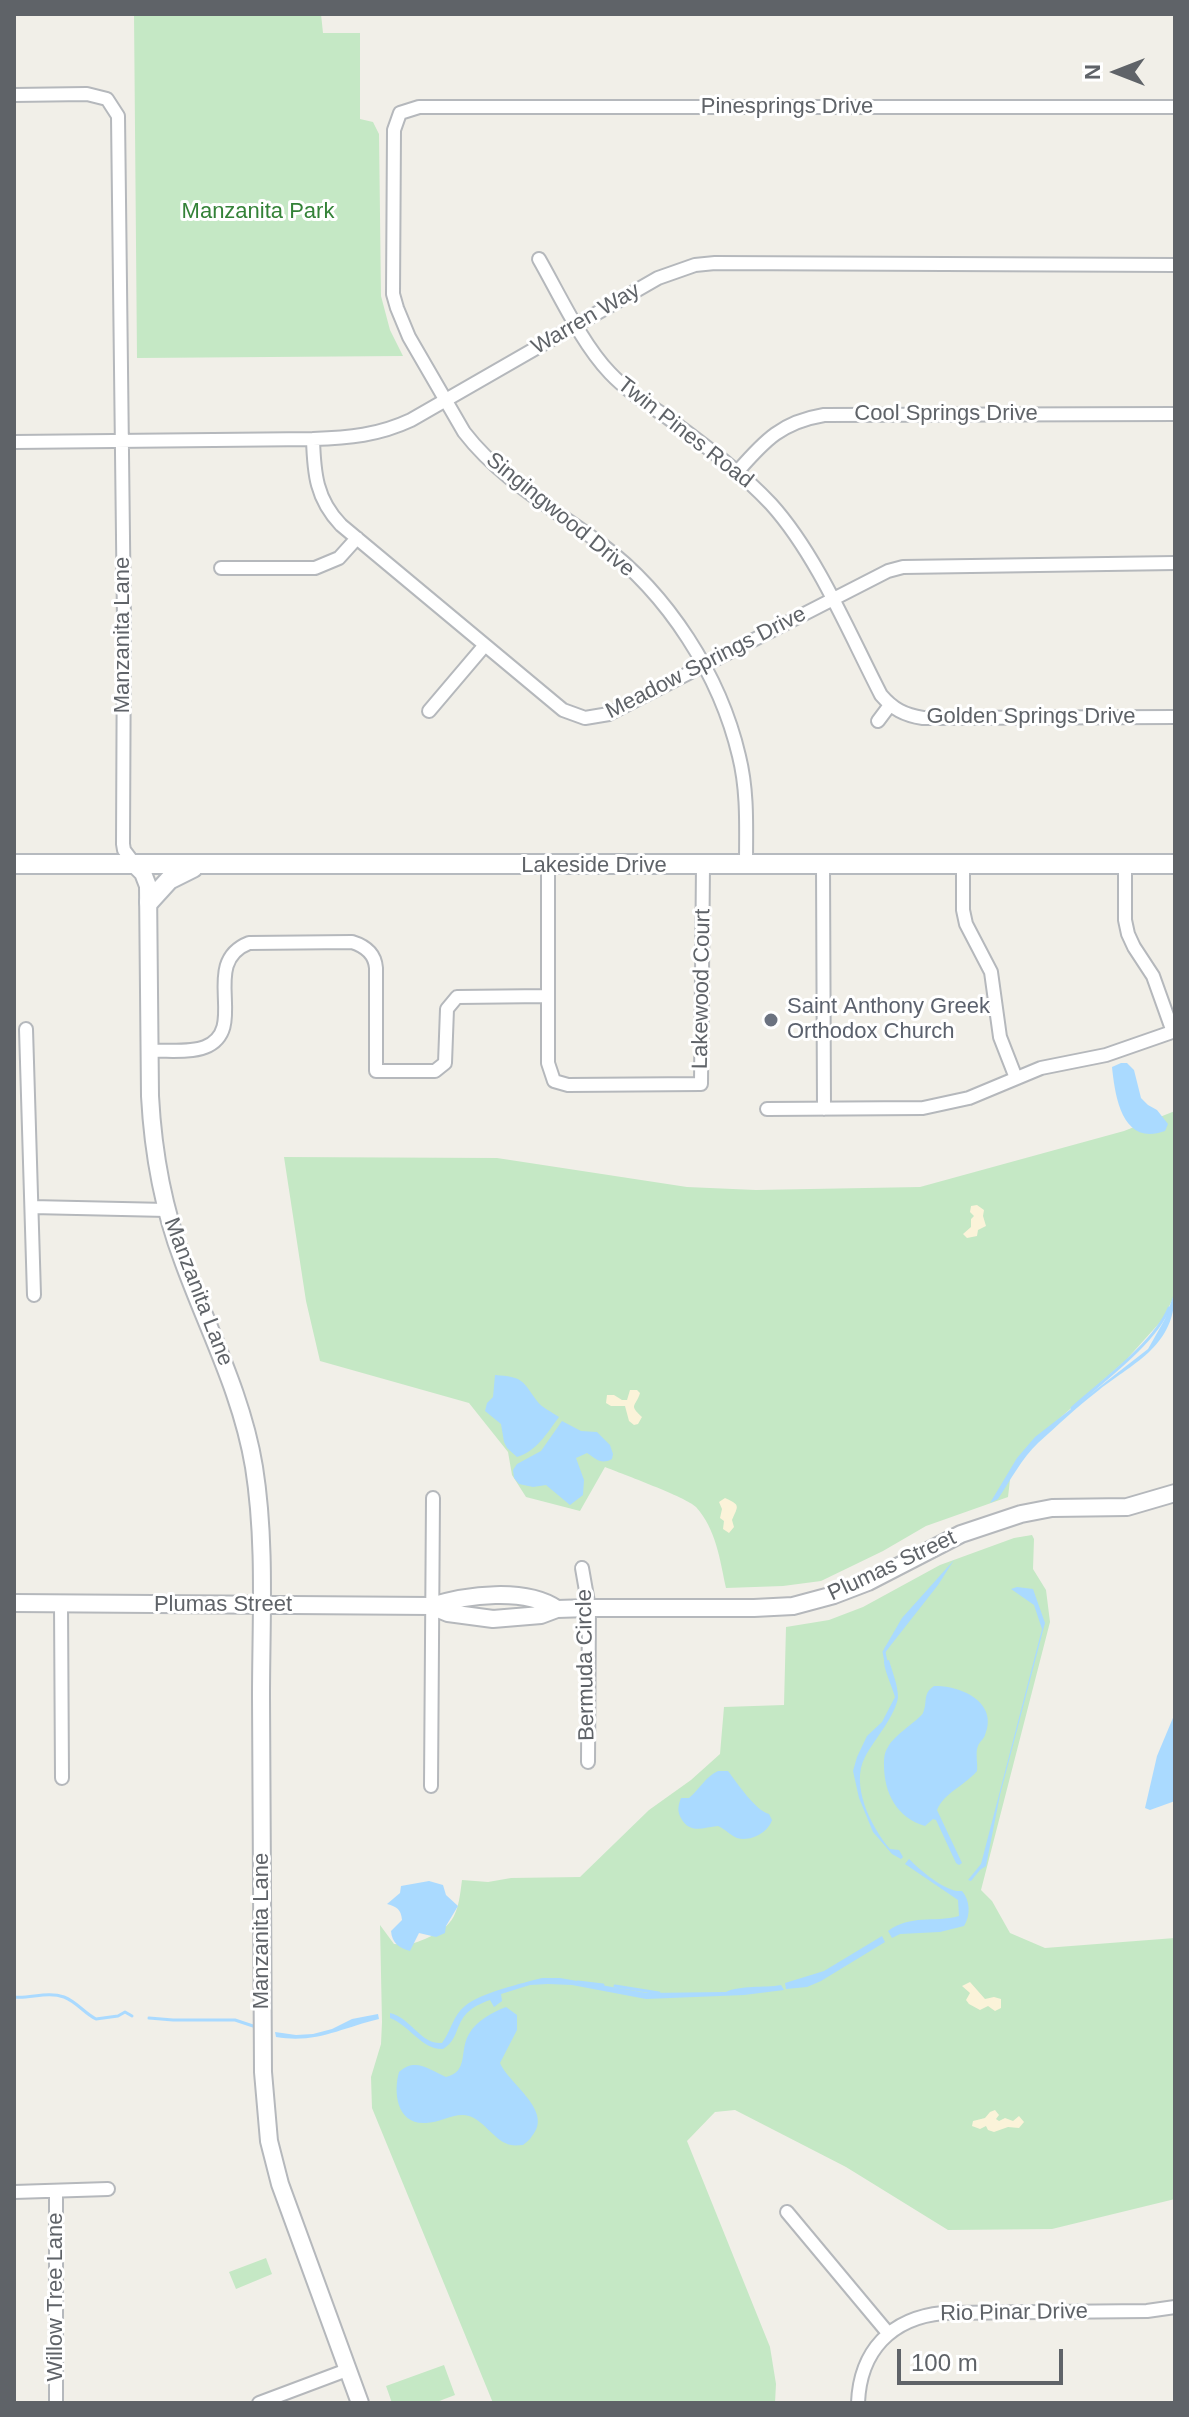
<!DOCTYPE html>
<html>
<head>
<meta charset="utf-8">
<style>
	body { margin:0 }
	#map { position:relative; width:1189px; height:2417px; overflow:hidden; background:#f1efe8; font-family:Arial,sans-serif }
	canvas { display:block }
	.frame { position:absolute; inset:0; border:16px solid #5f6368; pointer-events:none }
	.north { position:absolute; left:1077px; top:32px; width:80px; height:80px; -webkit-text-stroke:6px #fff; paint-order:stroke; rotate:270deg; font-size:22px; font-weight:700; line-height:32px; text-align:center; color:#5f6368 }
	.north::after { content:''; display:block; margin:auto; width:28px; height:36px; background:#5f6368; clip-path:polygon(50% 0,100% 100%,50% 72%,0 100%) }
	.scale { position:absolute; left:897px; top:2349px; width:166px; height:36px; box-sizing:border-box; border:4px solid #5f6368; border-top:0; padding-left:10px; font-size:24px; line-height:28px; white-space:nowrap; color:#5f6368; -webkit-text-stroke:6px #fff; paint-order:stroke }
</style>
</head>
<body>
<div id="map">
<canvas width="1189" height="2417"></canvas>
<div class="frame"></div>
<div class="north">N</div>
<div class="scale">100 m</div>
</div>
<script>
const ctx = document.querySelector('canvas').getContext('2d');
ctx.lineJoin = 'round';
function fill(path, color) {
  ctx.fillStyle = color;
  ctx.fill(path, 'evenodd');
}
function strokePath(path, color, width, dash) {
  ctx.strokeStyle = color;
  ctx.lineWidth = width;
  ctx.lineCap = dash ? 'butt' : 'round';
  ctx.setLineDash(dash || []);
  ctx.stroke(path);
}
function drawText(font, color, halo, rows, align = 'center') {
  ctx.font = font + ' Arial,sans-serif';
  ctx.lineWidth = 6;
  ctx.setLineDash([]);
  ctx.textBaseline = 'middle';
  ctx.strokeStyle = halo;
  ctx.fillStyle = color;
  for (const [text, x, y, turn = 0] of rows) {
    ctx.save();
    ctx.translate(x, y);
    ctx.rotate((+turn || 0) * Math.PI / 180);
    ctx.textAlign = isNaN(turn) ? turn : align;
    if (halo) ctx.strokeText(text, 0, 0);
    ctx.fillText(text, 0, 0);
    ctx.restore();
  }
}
fill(new Path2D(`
	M134 14H321L323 33H360V119L373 122 379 134 381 296 390 330 403 356 137 358Z
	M1175 1111V1294L1163 1319 1126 1360 1028 1446 1011 1471 1008 1497 926 1526 883 1551 821 1581 783 1586 726 1588C720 1560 716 1529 696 1507 686 1497 622 1474 605 1467L580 1511 526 1497 512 1475 508 1452 469 1403 320 1361 306 1301 284 1157 497 1158 687 1187 756 1190 920 1187 1124 1131Z
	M1032 1535 1034 1539 1033 1569 1046 1590 1050 1622 981 1890 992 1901 1010 1933 1045 1948 1175 1938V2199L1052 2229 948 2230 846 2167 735 2110 715 2112 687 2141 770 2347 776 2384 775 2403H493L372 2108 371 2077 381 2044 382 2022 380 1925 394 1944C407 1945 413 1944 425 1939 456 1926 458 1912 462 1880L488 1882 511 1878 580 1877 649 1810 691 1780 720 1754 724 1707 784 1705 786 1627 829 1620 863 1607 940 1565 1014 1538Z
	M266 2258 272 2274 236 2289 229 2272Z
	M444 2365 455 2395 434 2403H392L386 2386Z`), '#c5e8c5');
fill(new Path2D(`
	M977 1205 984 1210 983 1216 986 1226 978 1230 977 1236 967 1238 963 1234 971 1227V1219L974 1216 970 1212 971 1206Z
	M630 1390H637L640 1393C636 1407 628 1404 642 1417L638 1424 634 1425 629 1421 625 1406H611L606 1403 607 1395H614L622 1400H627Z
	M725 1498C741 1505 738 1506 732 1520L734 1527 729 1533 723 1529 724 1521 720 1518 722 1509 719 1502Z
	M970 1982 985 1999 994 1997 1001 1999V2008L995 2011 988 2006 980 2010 969 2004 966 2000 970 1993 962 1986Z
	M995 2110 999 2115 996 2119 999 2121 1005 2118 1013 2121 1019 2116 1024 2122 1019 2128 1008 2127 994 2132 988 2130 986 2126 980 2129 972 2126 973 2121 985 2118 990 2112Z`), '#fbf3d9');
fill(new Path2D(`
	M1121 1063H1127L1134 1070 1141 1098 1148 1105 1157 1110 1168 1124 1165 1131C1122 1147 1115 1096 1112 1067Z
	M1175 1291C1175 1346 1136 1361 1099 1390 1078 1406 1058 1425 1038 1443 1022 1458 1010 1481 998 1499L990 1503 1017 1458 1035 1437 1148 1349 1165 1319Z
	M495 1375C523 1377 522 1380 537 1401 542 1408 552 1412 559 1417 547 1433 537 1451 517 1457L507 1448 504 1442 501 1424 485 1411 487 1403 493 1397Z
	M562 1421 581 1431 597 1432 610 1445 613 1454 612 1459C601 1465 596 1459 587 1453L576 1458 584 1480 583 1495 570 1505 546 1485 533 1487 519 1484 514 1478 513 1470 517 1464 541 1451Z
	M954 1560 938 1585 887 1650 884 1649 902 1618Z
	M1017 1587 1033 1589 1045 1623 1000 1795 986 1866 980 1870 971 1881 968 1880 981 1864 1042 1629 1034 1605 1011 1589Z
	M889 1660C892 1671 898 1685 898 1697 896 1715 874 1740 865 1757 850 1785 871 1827 890 1849L899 1850 903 1857 901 1859 892 1854 873 1832 859 1798 853 1771 857 1757 867 1736 882 1722 895 1697C892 1686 884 1670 884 1661Z
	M934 1686C960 1685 999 1702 985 1735 984 1739 979 1742 978 1746 975 1752 978 1764 977 1771 963 1787 945 1792 937 1810L962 1863 959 1865 956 1863 936 1820 933 1819 925 1826C897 1818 884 1793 884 1765 884 1759 884 1753 888 1747 894 1735 920 1719 923 1713 928 1702 922 1694 934 1686Z
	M1175 1713V1801L1150 1810 1145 1808 1157 1756Z
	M718 1771H728C738 1784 755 1810 769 1814L772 1820C768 1833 750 1842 737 1838 730 1835 725 1829 718 1826 704 1827 690 1835 681 1818 677 1811 678 1806 681 1798H689C700 1789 705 1777 718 1771Z
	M909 1859C920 1870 946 1893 962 1891 970 1900 971 1915 964 1926L940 1932 900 1934 892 1938 888 1931C911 1914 933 1923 959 1916L958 1900 905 1864Z
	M429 1881 443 1885 446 1895 458 1906 446 1926 445 1933 436 1937 419 1933 410 1951C399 1948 392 1943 391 1931L402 1920C401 1909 397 1907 387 1904L400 1893 401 1886Z
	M882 1936 885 1942 821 1981 807 1987 786 1989 785 1983 824 1971Z
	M542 1978H560L647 1993 726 1992C740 1985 764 1988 781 1985L784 1990 744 1995 646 1999 572 1985 548 1984 530 1985 501 1994 502 2001 494 2007 490 2000C449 2014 465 2036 443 2049 422 2050 409 2025 390 2018V2013C410 2017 421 2045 442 2043 451 2031 453 2015 465 2006 480 1993 523 1983 542 1978Z
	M506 2007 517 2015V2030L500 2063C509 2084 554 2111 532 2136 530 2140 526 2142 523 2145 519 2145 515 2146 511 2145 495 2142 485 2121 469 2116 455 2112 440 2123 426 2123 397 2125 393 2093 399 2072 416 2057 429 2070 446 2077 469 2072 459 2050 469 2034 476 2021 493 2012 506 2007Z
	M378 2014 379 2019C341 2028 316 2044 276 2037L275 2032 296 2035 313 2034 332 2029 352 2019Z`), '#aadaff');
strokePath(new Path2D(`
	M1072 1408C1101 1382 1154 1344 1169 1308
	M886 1662 884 1652 887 1647
	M578 1982 603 1985
	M615 1986 659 1993
	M14 1997C30 1999 47 1991 64 1997 77 2002 84 2013 96 2019L118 2016 125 2012 132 2016
	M149 2018 173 2020H235L256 2027`), '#aadaff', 3);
const minor = new Path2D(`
	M14 95 87 94 107 99 118 116 124 621 123 844 124 850 136 866
	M400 113 394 130 393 294 397 308 409 337 464 432C500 479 554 509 601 544 668 594 720 675 739 756 748 792 746 828 746 865
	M400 113 419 107H1175
	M539 259C559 294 582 344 610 373 627 391 648 404 668 418 704 445 740 471 771 504 817 555 849 633 881 695 893 709 904 715 923 718L1175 717
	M313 439C314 473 316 499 341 525L563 710 585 718 609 714 888 571 903 567 1175 563
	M14 442 313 439C349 438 379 435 411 420L658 278 695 265 715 263 1175 265
	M738 471C765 440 782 422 824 415L1175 414
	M221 568H315L339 558 357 538
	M429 711 485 645
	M878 721 890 705
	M823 865 824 1109
	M963 865V910L966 924 991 972 1000 1037 1016 1078
	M1125 865V920L1128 934 1134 947 1153 976 1173 1032
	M548 866V1063L554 1081 568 1085 701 1084 703 865
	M26 1029 34 1295
	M149 1051C166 1050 190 1053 205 1047 250 1029 198 963 249 943L352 942C365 946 375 954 376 968V1071H435L445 1063 447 1009 457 997 547 996
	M767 1109 923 1108 969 1098 1041 1068 1106 1055 1175 1031
	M32 1207 167 1210
	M582 1568 589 1608 588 1762
	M61 1604 62 1778
	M431 1786 433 1498
	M14 2192 108 2189
	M787 2212 888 2333
	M56 2403V2192
	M259 2403 347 2370
	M858 2403C860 2351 891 2318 943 2313L1147 2311 1175 2307`);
const tertiary = new Path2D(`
	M136 866 143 873 148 886 150 1096C153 1152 163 1208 183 1261 208 1330 242 1394 254 1467 266 1542 261 1621 261 1697 262 1822 263 1947 263 2072L269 2141 280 2184 360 2403
	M14 1603 431 1606C466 1595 525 1587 557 1609
	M431 1606 448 1613 493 1619 541 1615 557 1609 589 1608H754L793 1606 834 1595 868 1582 961 1534 1021 1514 1052 1508 1127 1507 1175 1493`);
const secondary = new Path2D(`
	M14 864H1175
	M149 902 169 880 193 868`);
strokePath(minor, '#b5b8bc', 16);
strokePath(tertiary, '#b5b8bc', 20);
strokePath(secondary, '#b6babf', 22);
strokePath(minor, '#fff', 12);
strokePath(tertiary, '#fff', 16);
strokePath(secondary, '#fff', 18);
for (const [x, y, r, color] of [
	[771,1020,8,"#6b7280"]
]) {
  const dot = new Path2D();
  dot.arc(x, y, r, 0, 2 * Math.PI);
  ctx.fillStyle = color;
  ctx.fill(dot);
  strokePath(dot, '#fff', 3);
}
drawText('22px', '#5f6368', '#fff', [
	["Pinesprings Drive",787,107],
	["Warren Way",586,319,-30],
	["Cool Springs Drive",946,414],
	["Twin Pines Road",685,433,38],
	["Singingwood Drive",560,515,39],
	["Manzanita Lane",123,635,-90],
	["Meadow Springs Drive",706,663,-27],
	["Golden Springs Drive",1031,717],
	["Lakeside Drive",594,866],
	["Lakewood Court",702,989,-89],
	["Manzanita Lane",198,1292,69],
	["Plumas Street",892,1566,-25],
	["Plumas Street",223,1605],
	["Bermuda Circle",586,1665,-91],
	["Manzanita Lane",262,1931,-90],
	["Willow Tree Lane",56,2297,-90],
	["Rio Pinar Drive",1014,2313,-1]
]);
drawText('22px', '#348238', '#fff', [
	["Manzanita Park",258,212]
]);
drawText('22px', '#5b616d', '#fff', [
	["Saint Anthony Greek",787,1007],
	["Orthodox Church",787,1032]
], 'left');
</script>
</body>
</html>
